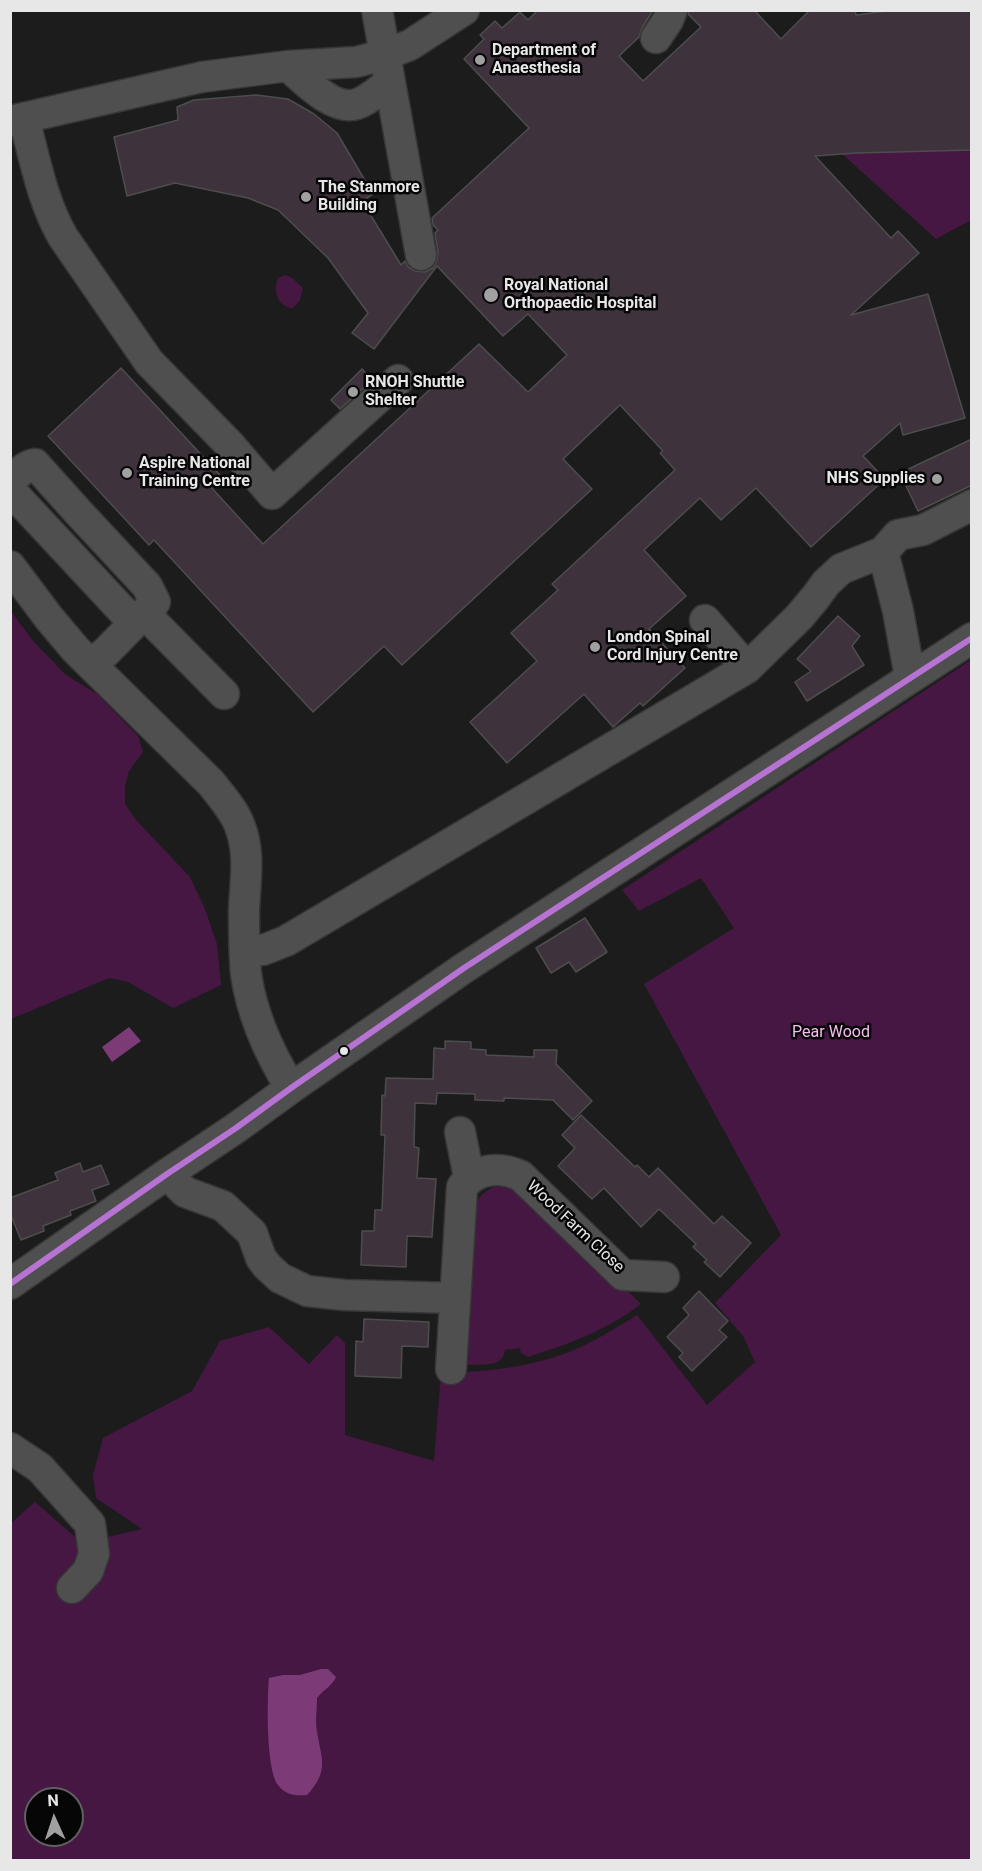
<!DOCTYPE html>
<html>
<head>
<meta charset="utf-8">
<style>
	body { margin:0 }
	#map { position:relative; width:982px; height:1871px; overflow:hidden; background:#1c1c1c; font-family:Roboto,sans-serif }
	canvas { display:block }
	.frame { position:absolute; inset:0; border:12px solid #e8e7e8; pointer-events:none }
	.north { position:absolute; left:24px; top:1787px; width:60px; height:60px; box-sizing:border-box; background:#070607; border:2px solid #616061; border-radius:50%; rotate:357deg; font-size:16px; font-weight:700; line-height:24px; text-align:center; color:#e8e7e8 }
	.north::after { content:''; display:block; margin:auto; width:21px; height:27px; background:#a1a0a1; clip-path:polygon(50% 0,100% 100%,50% 72%,0 100%) }
</style>
</head>
<body>
<div id="map">
<canvas width="982" height="1871"></canvas>
<div class="frame"></div>
<div class="north">N</div>
</div>
<script>
const ctx = document.querySelector('canvas').getContext('2d');
ctx.lineJoin = 'round';
function fill(path, color) {
  ctx.fillStyle = color;
  ctx.fill(path, 'evenodd');
}
function strokePath(path, color, width, dash) {
  ctx.strokeStyle = color;
  ctx.lineWidth = width;
  ctx.lineCap = dash ? 'butt' : 'round';
  ctx.setLineDash(dash || []);
  ctx.stroke(path);
}
function drawText(font, color, halo, rows, align = 'center') {
  ctx.font = font + ' Roboto,sans-serif';
  ctx.lineWidth = 5;
  ctx.setLineDash([]);
  ctx.textBaseline = 'middle';
  ctx.strokeStyle = halo;
  ctx.fillStyle = color;
  for (const [text, x, y, turn = 0] of rows) {
    ctx.save();
    ctx.translate(x, y);
    ctx.rotate((+turn || 0) * Math.PI / 180);
    ctx.textAlign = isNaN(turn) ? turn : align;
    if (halo) ctx.strokeText(text, 0, 0);
    ctx.fillText(text, 0, 0);
    ctx.restore();
  }
}
fill(new Path2D(`
	M971 18V220L936 239 785 102Z
	M286 275 292 278 303 288 300 300 293 308C277 307 273 290 278 278Z
	M10 610 34 642 66 675 97 694 138 736 143 752 129 771 125 786V804L136 820 190 877 205 909 217 944 221 985 173 1008 128 982 109 978 11 1019Z
	M971 660V1860H11L10 1524 35 1502 82 1543 142 1529 96 1498 93 1475 103 1438 192 1391 220 1341 269 1327 309 1364 337 1335 345 1343V1435L434 1461 441 1373C479 1372 518 1369 555 1357 584 1348 611 1331 637 1315L707 1405 755 1362 743 1336 715 1303 781 1235 644 984 734 928 701 878 639 911 622 890ZM36 1799H72V1835H36Z
	M503 1184 529 1193 641 1304C607 1330 569 1344 528 1357L521 1353 520 1348 505 1350C503 1368 482 1364 468 1365L473 1212C476 1196 487 1188 503 1184Z`), '#461742');
fill(new Path2D(`
	M129 1027 141 1041 112 1062 102 1047Z
	M321 1669H328L336 1677C332 1686 323 1690 317 1698 317 1709 315 1721 317 1732 322 1761 329 1771 307 1795 296 1796 285 1795 278 1785 266 1770 267 1698 269 1678L283 1675H300Z`), '#7c3b76');
const building = new Path2D(`
	M538 10H653L642 28 639 37 619 56 643 81 701 27 688 14 689 10H754L781 39 810 10H855L856 15 894 10H972V150L856 153 815 156 891 238 898 231 919 253 851 315 928 294 965 418 903 435 900 423 863 456 885 479 811 547 756 488 721 520 700 498 644 550 686 596 649 629 685 668 643 706 640 703 613 727 584 694 507 763 470 722 537 661 511 633 558 590 552 584 675 470 660 453 663 451 620 405 563 459 592 489 402 665 384 646 313 712 154 540 149 545 48 436 121 368 221 476 210 486 263 544 479 344 528 392 567 355 528 314 503 336 437 266 374 349 352 333 368 313 328 258 278 210 248 198 175 183 127 196 114 137 178 120 177 107 194 100 256 95 288 99 314 114 337 133 373 194 362 201 401 265 405 261 408 267 415 271 425 272 433 268 437 260 438 252 435 233 438 230 433 225 432 218 529 128 464 59 484 39 480 35 495 21 502 28 520 12 528 20Z
	M362 369 372 380 340 409 331 400Z
	M972 439V485L918 511 900 473Z
	M838 616 860 636 852 646 864 665 807 701 795 682 811 671 797 659Z
	M585 918 607 952 576 972 569 962 551 973 536 948Z
	M445 1041 471 1042V1049L486 1050V1055L534 1057V1050H557L556 1064 592 1101 573 1120 553 1100 504 1098V1101L475 1100V1094L437 1093 436 1104 415 1103 414 1147 419 1148 417 1178 436 1179 432 1237 407 1236 406 1267 361 1265 362 1231H374L375 1210H382L385 1135H381L382 1095 385 1096 386 1078 433 1079 434 1048 445 1049Z
	M581 1115 635 1167 637 1165 649 1177 658 1168 714 1224 722 1216 751 1243 720 1277 704 1262 707 1260 693 1247 696 1244 659 1209 641 1227 604 1188 592 1199 558 1166 575 1148 562 1135Z
	M80 1163 83 1172 101 1165 109 1184 92 1190 96 1201 70 1211 71 1215 43 1226 44 1231 21 1240 10 1213V1198L58 1180 55 1173Z
	M699 1291 728 1321 719 1330 727 1337 692 1371 679 1357 683 1353 667 1337 689 1315 683 1308Z
	M364 1319 429 1322 428 1347 402 1346 401 1378 355 1376 356 1341 363 1342Z`);
fill(building, '#3e323d');
strokePath(building, '#4e4d4e', 1.5);
const minor = new Path2D(`
	M377 10 421 255
	M656 38 668 20 672 10
	M288 66C304 80 334 112 357 104 369 100 379 90 389 83
	M24 119C35 159 42 201 63 237L149 362 230 445 272 494 398 380
	M10 121 202 77 288 66 356 62 384 55 410 45 464 10
	M10 484C14 476 26 465 35 464L79 513 147 586 155 602 107 651 91 665
	M10 490 134 623
	M883 552 898 611 910 677
	M10 566 49 618 76 650 211 783C221 796 233 809 239 824 251 852 245 882 244 910 244 931 244 953 246 974 252 1015 269 1053 291 1088
	M144 613 224 694
	M705 620 747 668
	M245 950H263L286 941 747 668 799 617 815 598 826 583 841 569 883 552 898 535 923 530 972 505
	M460 1132 469 1177
	M167 1174 185 1192 223 1206 252 1233 261 1258 267 1266 280 1278 307 1291 344 1295 455 1298
	M10 1284 167 1174 236 1128 291 1088 464 968 972 638
	M451 1369 462 1187C476 1168 500 1166 521 1176L623 1275 664 1277
	M10 1448 40 1468 90 1524 94 1554 88 1571 72 1588`);
strokePath(minor, '#373737', 33);
strokePath(minor, '#4f4f4f', 30);
strokePath(new Path2D(`
	M10 1284 167 1174 236 1128 291 1088 464 968 972 638`), '#b673d3', 6);
for (const [x, y, r, color] of [
	[480,60,6,"#a1a0a1"],
	[306,197,6,"#a1a0a1"],
	[491,295,8,"#a1a0a1"],
	[353,392,6,"#a1a0a1"],
	[127,473,6,"#a1a0a1"],
	[937,479,6,"#a1a0a1"],
	[595,647,6,"#a1a0a1"],
	[344,1051,5,"#e8e7e8"]
]) {
  const dot = new Path2D();
  dot.arc(x, y, r, 0, 2 * Math.PI);
  ctx.fillStyle = color;
  ctx.fill(dot);
  strokePath(dot, '#070607', 2);
}
drawText('bold 16px', '#e8e7e8', '#070607', [
	["Department of",492,51],
	["Anaesthesia",492,69],
	["The Stanmore",318,188],
	["Building",318,206],
	["Royal National",504,286],
	["Orthopaedic Hospital",504,304],
	["RNOH Shuttle",365,383],
	["Shelter",365,401],
	["Aspire National",139,464],
	["Training Centre",139,482],
	["NHS Supplies",925,479,"right"],
	["London Spinal",607,638],
	["Cord Injury Centre",607,656]
], 'left');
drawText('16px', '#f8bdf0', '#070607', [
	["Pear Wood",831,1033]
]);
drawText('16px', '#e8e7e8', '#070607', [
	["Wood Farm Close",575,1227,43]
]);
</script>
</body>
</html>
